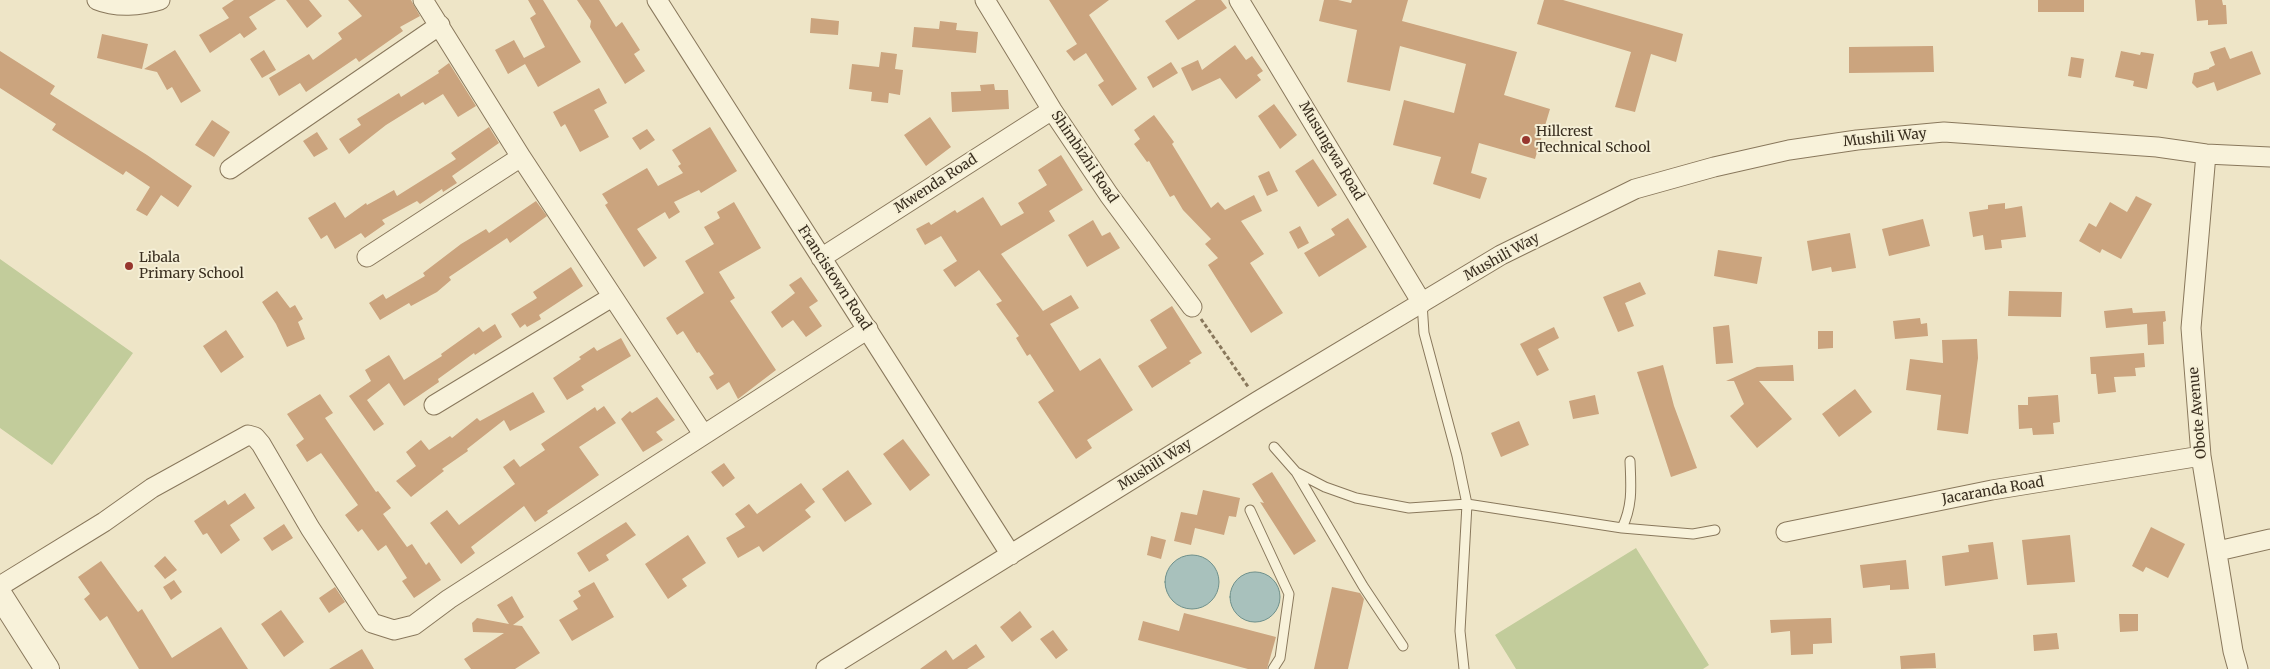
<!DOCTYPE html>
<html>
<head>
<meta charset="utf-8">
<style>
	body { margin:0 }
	canvas { display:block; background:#eee5c7 }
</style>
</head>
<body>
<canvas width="2270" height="669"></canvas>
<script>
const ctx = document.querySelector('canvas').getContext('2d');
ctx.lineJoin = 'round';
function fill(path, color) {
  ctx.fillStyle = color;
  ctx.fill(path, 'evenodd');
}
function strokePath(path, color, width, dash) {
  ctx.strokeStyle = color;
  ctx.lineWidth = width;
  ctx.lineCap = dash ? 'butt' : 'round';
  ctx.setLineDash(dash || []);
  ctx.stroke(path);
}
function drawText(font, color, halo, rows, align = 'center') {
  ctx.font = font + ' Merriweather,serif';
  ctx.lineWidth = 4;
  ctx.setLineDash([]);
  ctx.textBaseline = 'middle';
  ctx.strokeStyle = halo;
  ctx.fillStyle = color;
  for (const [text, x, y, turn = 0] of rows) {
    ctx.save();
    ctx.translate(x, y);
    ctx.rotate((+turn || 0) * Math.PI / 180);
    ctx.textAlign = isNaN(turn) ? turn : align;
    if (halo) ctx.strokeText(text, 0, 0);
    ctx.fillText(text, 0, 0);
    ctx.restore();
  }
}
fill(new Path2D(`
	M0 259 133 353 52 465 0 428Z
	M1636 548 1709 665 1703 669H1516L1495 635Z`), '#c2cc9b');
const water = new Path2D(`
	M1165 582a27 27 0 1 1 54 0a27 27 0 1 1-54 0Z
	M1230 597a25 25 0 1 1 50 0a25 25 0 1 1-50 0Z`);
fill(water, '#a8c1bc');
strokePath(water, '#6e908b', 1);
fill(new Path2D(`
	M234 0H276L249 17 257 29 244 38 240 33 210 53 199 35 229 18 222 8Z
	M286 0H309L322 16 307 28Z
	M348 0H411L420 16 400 27 403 31 359 62 356 58 306 92 300 83 279 96 269 78 309 54 313 60 342 39 338 33 362 16Z
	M528 0H543L581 62 538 87 525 64 508 74 495 50 514 40 524 58 545 47 530 18 536 14Z
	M577 0H599L616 27 622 22 640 50 634 54 645 71 625 84 590 27 591 21Z
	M1049 0H1109L1089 15 1137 89 1112 106 1098 85 1104 81 1086 53 1074 61 1066 51 1077 44Z
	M1196 0H1221L1227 8 1178 40 1165 21Z
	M1324 0H1338L1351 3 1352 0H1408L1402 21 1517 52 1504 95 1550 109 1535 159 1479 143 1471 173 1487 178 1480 199 1433 184 1441 157 1393 145 1404 100 1454 113 1466 64 1400 46 1390 91 1347 82 1357 30 1319 21Z
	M1544 0H1563L1683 34 1676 62 1651 54 1635 112 1615 107 1631 52 1537 24Z
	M2038 0H2084V12H2038Z
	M2195 0H2222L2223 5H2226L2227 24 2208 25V20L2197 21Z
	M811 18 839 21 838 35 810 33Z
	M940 21 957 23 956 30 978 32 976 53 912 47 914 27 939 29Z
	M102 34 148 44 142 69 97 58Z
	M1235 45 1246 60 1252 56 1263 71 1257 75 1261 80 1236 99 1220 78 1192 91 1181 68 1198 60 1202 70Z
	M1933 46 1934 72 1849 73V47Z
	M2225 47 2230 59 2252 51 2261 74 2217 91 2214 82 2197 88 2192 83 2194 73 2209 69V68L2215 65 2210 52Z
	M175 50 201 91 181 103 172 87 167 90 157 72 144 69Z
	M264 50 276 70 262 78 250 59Z
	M0 51 55 86 50 94 147 155 192 186 178 207 161 195 147 216 136 210 150 187 126 171 123 175 52 130 56 124 0 88Z
	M2121 51 2140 55 2141 52 2154 54 2147 89 2133 86 2134 81 2115 77Z
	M881 52 897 54 895 69 903 70 900 95 889 93 888 103 871 101 872 92 849 89 852 64 879 67Z
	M2071 57 2084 59 2081 78 2068 76Z
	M1171 62 1178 73 1153 88 1147 77Z
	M449 63 476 106 458 117 443 94 425 105 423 102 386 125 349 154 339 139 361 125 357 119 399 93 401 97 439 73 438 71Z
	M994 84 995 90H1008L1009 109 952 112 951 92 981 91 980 85Z
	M599 88 607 103 594 110 609 137 580 152 565 124 561 127 553 112Z
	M1274 104 1297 135 1280 149 1258 116Z
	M1154 115 1174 142 1172 144 1211 208 1218 202 1225 210 1254 195 1262 211 1241 221 1264 254 1250 263 1283 313 1251 333 1208 265 1218 258 1205 244 1211 239 1183 210 1174 195 1170 197 1149 161 1147 162 1134 144 1140 139 1134 130Z
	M930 117 951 147 926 166 904 135Z
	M212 120 230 132 214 157 195 145Z
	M489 127 499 143 452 176 457 183 443 192 442 189 420 204 417 201 382 220 385 224 365 238 361 233 335 249 327 235 321 239 308 218 335 202 345 218 366 203 367 205 394 190 397 196 456 159 451 153Z
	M710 127 737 171 701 193 699 190 674 202 680 212 669 219 665 212 637 229 657 258 644 267 605 205 608 203 602 194 647 168 658 186 683 173 678 166 681 164 672 150Z
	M647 129 655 140 640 150 632 138Z
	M317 132 328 149 314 157 303 141Z
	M1061 155 1083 190 1049 211 1055 221 1001 254 1043 311 1071 295 1079 308 1050 324 1080 371 1100 358 1133 410 1087 440 1092 448 1076 459 1038 402 1054 391 1030 354 1027 356 1016 338 1019 336 996 304 1002 301 979 270 955 287 943 270 957 261 941 236 925 245 916 229 929 222 931 225 955 210 957 213 983 197 1001 226 1024 213 1018 203 1047 185 1038 170Z
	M1313 159 1337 195 1318 207 1295 171Z
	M1269 171 1278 191 1267 196 1258 176Z
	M2136 196 2152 204 2121 259 2102 249 2100 253 2079 241 2089 223 2096 227 2110 202 2127 212Z
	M536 201 547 216 510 243 507 238 449 277 451 280 437 292 411 306 409 303 380 320 369 303 383 294 386 299 425 276 423 273 461 244 486 229 489 233Z
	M734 202 761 248 719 272 735 298 730 301 776 370 738 399 729 382 717 390 709 377 714 374 699 352 697 353 683 331 677 335 666 318 704 293 685 261 714 244 704 227 720 218 717 212Z
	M2005 203V209L2022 206 2026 237 2001 240 2002 248 1985 250 1983 235 1973 237 1969 212 1988 209V205Z
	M1348 218 1367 247 1319 277 1304 253 1335 235 1331 229Z
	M1923 219 1930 246 1889 256 1882 229Z
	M1093 220 1102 236 1110 232 1120 248 1087 267 1068 235Z
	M1300 226 1309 243 1298 249 1289 232Z
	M1850 233 1856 268 1832 272 1831 267 1812 271 1807 241Z
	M1718 250 1762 257 1757 284 1714 276Z
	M571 267 583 286 539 315 541 319 527 327 525 324 520 328 511 314 537 298 533 292Z
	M801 277 818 301 809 307 822 326 806 337 793 320 782 328 771 312 795 293 789 285Z
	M1640 282 1646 294 1625 303 1634 326 1618 332 1603 297Z
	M277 291 290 308 295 305 303 319 298 322 305 339 287 347 276 324 262 302Z
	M2009 291 2062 292 2061 317 2008 316Z
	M1172 306 1202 353 1189 361 1191 363 1152 388 1138 366 1167 348 1150 320Z
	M2132 308 2133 313 2165 311 2166 321 2163 322 2164 344 2148 345 2147 324 2106 328 2104 311Z
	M1920 318 1921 324 1927 323 1928 336 1895 339 1893 321Z
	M495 324 502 337 475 355 474 353 438 379 439 382 404 406 389 383 367 400 384 424 374 431 349 396 371 381 365 370 389 355 404 380 442 356 441 354 479 327 483 332Z
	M1729 325 1733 363 1716 364 1713 327Z
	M1554 327 1559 338 1538 349 1549 370 1537 376 1520 344Z
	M226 330 244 357 221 373 203 346Z
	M1818 331H1833V348L1818 349Z
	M621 338 631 356 581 386 584 390 567 400 553 378 581 359 579 357 594 347 597 351Z
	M1977 339 1978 358 1968 434 1937 430 1941 395 1906 390 1910 359 1943 363 1942 340Z
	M2144 353 2145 367 2135 368 2136 376 2114 377 2116 392 2098 394 2096 374H2091L2090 357Z
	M1663 365 1674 406 1697 468 1671 477 1637 372Z
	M1793 365 1794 381H1759L1792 419 1757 448 1730 416 1744 404 1734 381H1726L1757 367Z
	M1855 389 1872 412 1839 437 1822 414Z
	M533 392 545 412 510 431 504 420 467 449 468 451 442 469 444 471 411 497 396 481 416 466 406 452 421 440 429 450 450 436 452 438 477 418 480 421Z
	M320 394 333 413 325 418 376 492 378 491 391 508 383 514 407 547 412 544 426 565 429 562 441 580 414 598 402 581 407 578 386 545 378 551 362 529 358 532 345 515 358 505 321 453 307 462 296 445 304 439 287 414Z
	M1595 395 1599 414 1573 419 1569 401Z
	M2058 395 2060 422 2053 423 2054 434 2033 435 2032 428 2019 429 2018 405H2028V397Z
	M657 397 675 420 656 432 663 440 643 452 621 419 630 411 632 413Z
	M604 406 616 423 579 447 599 475 547 511 548 513 535 522 524 506 471 547 475 553 461 564 430 523 447 510 459 525 515 484 503 467 514 459 520 467 545 450 541 444 595 407 597 411Z
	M1519 421 1529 445 1501 457 1491 433Z
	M903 439 930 475 910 491 883 454Z
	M724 463 735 478 723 487 711 472Z
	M848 470 872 504 845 522 822 489Z
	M1272 472 1316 541 1294 555 1260 502 1264 503 1252 484Z
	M801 483 815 502 805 510 811 517 763 552 759 546 738 558 726 538 745 527 735 514 749 504 757 514Z
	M1203 490 1240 498 1236 517 1229 516 1224 535 1195 528 1191 545 1174 541 1181 512 1197 515Z
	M245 493 255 508 230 525 240 540 221 554 207 533 203 535 194 521 225 500 228 505Z
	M626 522 636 535 606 555 609 560 589 572 577 553Z
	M284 524 293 538 272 551 263 538Z
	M2151 527 2185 544 2168 578 2146 567 2143 572 2132 566Z
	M688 535 706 563 682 579 687 586 668 599 645 564Z
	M2070 535 2075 582 2027 585 2022 540Z
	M1151 536 1166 540 1161 559 1147 555Z
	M1993 542 1998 579 1945 586 1942 556 1969 552 1968 545Z
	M165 556 177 570 165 579 154 566Z
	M1906 560 1909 589 1890 590V585L1863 588 1860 565Z
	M101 561 138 612 142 609 172 658 221 627 248 669H139L107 616 100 621 84 599 90 594 78 577Z
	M174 580 182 592 171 600 163 587Z
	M594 582 614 617 572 641 559 620 578 609 573 601 581 596 578 591Z
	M335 587 345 602 329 613 319 598Z
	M1332 587 1360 593 1364 599 1348 669H1314Z
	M512 596 524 617 513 625 522 626 540 653 515 669H471L464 659 504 633 473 632 472 623 477 618 509 624 497 605Z
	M281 610 304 642 284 657 261 624Z
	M1020 611 1032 627 1012 642 1000 627Z
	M1184 613 1276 637 1267 669H1248L1138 640 1143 621 1179 631Z
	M2119 614H2138V631L2120 632Z
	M1831 618 1832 643 1813 644V654L1791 655 1790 631 1771 633 1770 620Z
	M1053 630 1068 650 1056 659 1040 639Z
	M2057 633 2059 649 2034 651 2033 635Z
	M976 644 985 657 967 669H920L946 650 953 660Z
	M362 649 374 669H329Z
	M1935 653 1936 668 1901 669 1900 656Z`), '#cba47e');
const service = new Path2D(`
	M1422 303 1424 333 1457 456 1467 504 1460 631 1464 669
	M1274 447 1296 472 1325 487 1356 498 1409 508 1467 504 1622 528 1669 532 1693 534 1715 530
	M1296 472 1363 586 1403 646
	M1250 510 1289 594 1280 658 1273 669
	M1622 528C1633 505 1631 486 1630 461`);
const minor = new Path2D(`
	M97 0C116 8 141 6 160 0
	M423 0 521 157 703 434
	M657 0 1011 555
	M985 0 1052 110 1109 195 1192 307
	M1239 0 1422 303
	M2206 154 2191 328 2201 456 2233 651 2238 669
	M230 169 440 25
	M367 257 521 157
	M821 258 1052 110
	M434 405 612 297
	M1786 532 1992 490 2201 456
	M2218 551 2270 539
	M0 586 104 522 152 488 248 435 255 437 261 444 310 528 372 623 394 630 414 625 449 599 868 329
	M826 669 1258 401 1501 255 1635 189 1714 167 1789 150 1857 140 1944 132 2157 147 2206 154 2270 157`);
const tertiary = new Path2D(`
	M0 595 47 669`);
strokePath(service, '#89785c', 11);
strokePath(minor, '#89785c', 21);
strokePath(tertiary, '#89785c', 26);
strokePath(new Path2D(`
	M1201 319 1249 388`), '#89785c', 3, [4, 2.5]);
strokePath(service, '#f8f2da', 9);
strokePath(minor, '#f8f2da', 19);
strokePath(tertiary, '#f8f2da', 24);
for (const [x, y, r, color] of [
	[1526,140,5,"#97362e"],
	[129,266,5,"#97362e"]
]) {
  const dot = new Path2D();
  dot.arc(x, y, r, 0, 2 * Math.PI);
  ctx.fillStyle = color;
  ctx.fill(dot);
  strokePath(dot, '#f5efd6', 2);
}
drawText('14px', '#3a2f20', '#f5efd6', [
	["Hillcrest",1536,132],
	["Technical School",1536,148],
	["Libala",139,258],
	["Primary School",139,274]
], 'left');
drawText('14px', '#3a2f20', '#f5efd6', [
	["Mushili Way",1885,138,-6],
	["Musungwa Road",1331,151,59],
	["Shimbizhi Road",1084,157,56],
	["Mwenda Road",936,184,-33],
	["Mushili Way",1502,257,-29],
	["Francistown Road",834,278,57],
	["Obote Avenue",2198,413,-95],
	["Mushili Way",1155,465,-32],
	["Jacaranda Road",1993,491,-10]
]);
</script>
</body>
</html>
